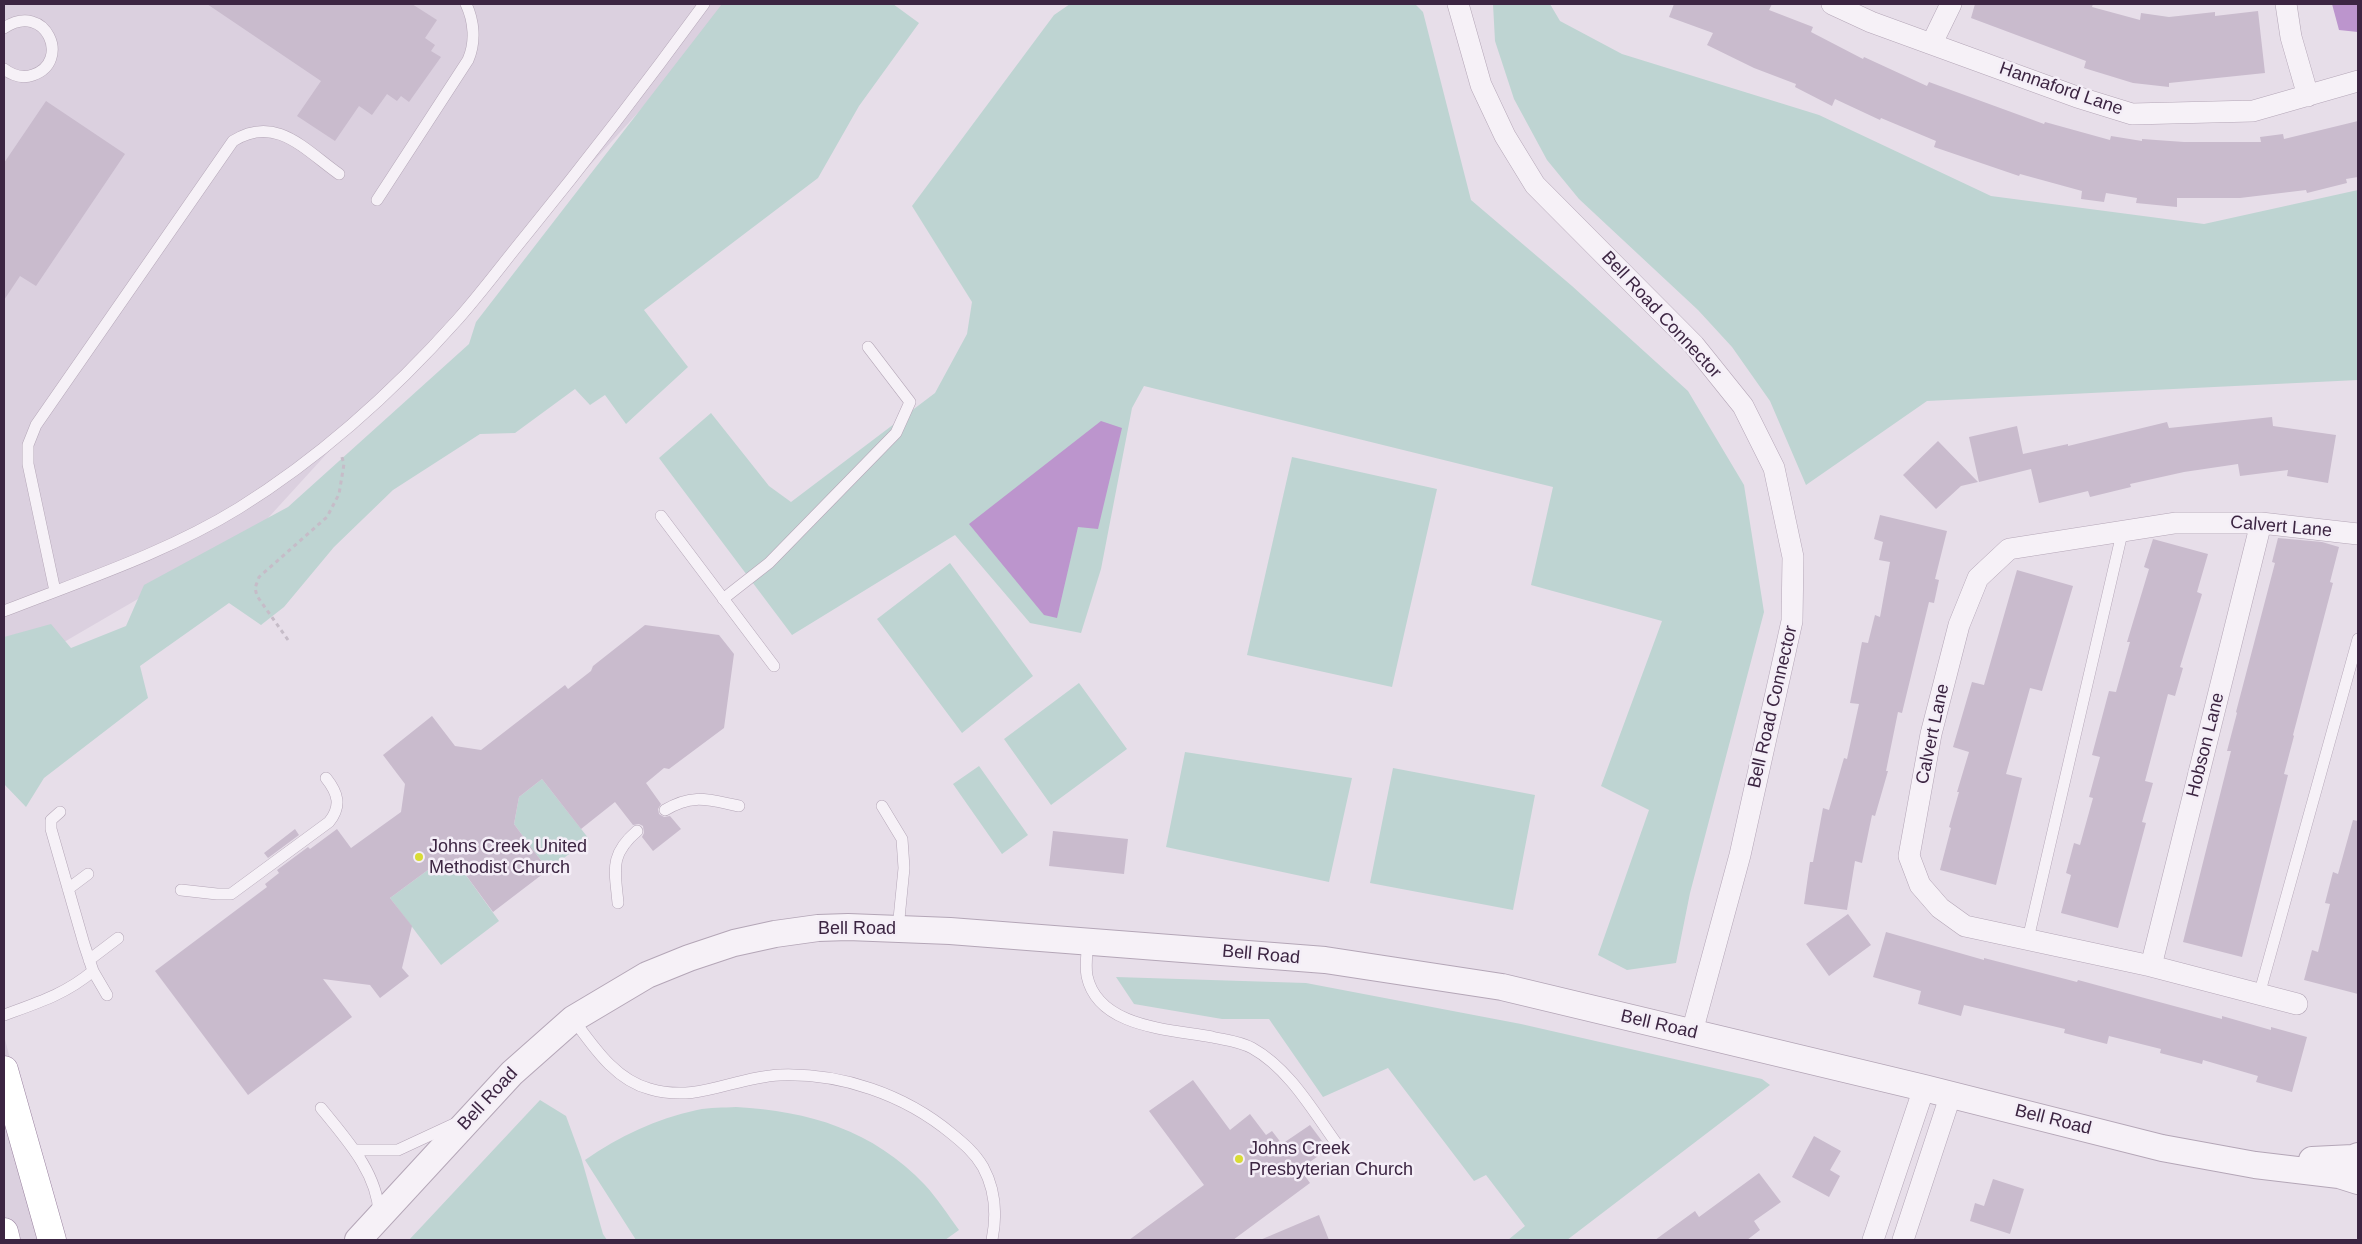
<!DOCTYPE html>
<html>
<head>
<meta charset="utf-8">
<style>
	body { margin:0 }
	#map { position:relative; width:2362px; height:1244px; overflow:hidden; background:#e7dee9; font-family:Arial,sans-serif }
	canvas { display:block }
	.frame { position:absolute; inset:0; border:5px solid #3c2542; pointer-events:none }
</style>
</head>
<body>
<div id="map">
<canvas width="2362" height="1244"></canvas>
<div class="frame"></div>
</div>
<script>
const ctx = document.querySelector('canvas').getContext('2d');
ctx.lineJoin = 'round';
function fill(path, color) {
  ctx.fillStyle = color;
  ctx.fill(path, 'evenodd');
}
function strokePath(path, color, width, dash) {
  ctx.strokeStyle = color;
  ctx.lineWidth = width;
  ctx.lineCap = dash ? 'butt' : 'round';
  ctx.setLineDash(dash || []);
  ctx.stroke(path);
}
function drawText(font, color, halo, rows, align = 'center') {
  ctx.font = font + ' Arial,sans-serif';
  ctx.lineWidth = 5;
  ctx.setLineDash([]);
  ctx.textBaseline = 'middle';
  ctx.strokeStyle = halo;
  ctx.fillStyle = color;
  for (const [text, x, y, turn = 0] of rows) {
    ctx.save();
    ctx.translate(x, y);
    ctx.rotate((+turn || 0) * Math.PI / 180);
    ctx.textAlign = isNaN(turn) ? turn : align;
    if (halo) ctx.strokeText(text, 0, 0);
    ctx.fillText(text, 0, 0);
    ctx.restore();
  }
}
fill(new Path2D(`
	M4 4H737L258 529 4 677Z
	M4 1035 55 1240H4Z`), '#dbd0df');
fill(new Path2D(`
	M722 4H893L919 23 859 106 818 178 644 310 688 367 626 424 605 395 590 405 575 389 515 433 480 434 393 490 334 547 284 607 261 625 229 603 140 666 148 698 44 778 26 807 4 784V637L51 624 71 648 126 626 144 585 288 507 469 344 476 322Z
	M1070 4H1415L1423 12 1471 200 1572 286 1688 391 1744 485 1764 612 1690 893 1676 963 1627 970 1598 955 1649 810 1601 786 1662 621 1531 585 1553 487 1144 386 1132 408 1101 569 1081 633 1030 623 955 535 792 635 659 458 711 413 769 486 791 502 935 393 967 334 972 302 912 206 1054 15Z
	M1493 4H1550L1560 21 1622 54 1819 115 1991 196 2204 224 2358 190V380L1927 401 1806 485 1770 401 1732 347 1698 310 1579 199 1547 160 1514 99 1495 41Z
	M1292 457 1437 489 1392 687 1247 655Z
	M950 563 1033 676 962 733 877 619Z
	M1079 683 1127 749 1051 805 1004 739Z
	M1185 752 1352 778 1329 882 1166 847Z
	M979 766 1028 835 1002 854 953 784Z
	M1393 768 1535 795 1513 910 1370 883Z
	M542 779 589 839 548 870 514 824 519 797Z
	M436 864 460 867 499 921 441 965 390 898Z
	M1116 977 1306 983 1521 1024 1762 1079 1770 1085 1567 1240H1508L1525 1226 1486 1175 1474 1181 1388 1068 1323 1097 1269 1019H1222L1134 1004Z
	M540 1100 566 1116 581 1157 603 1234 607 1240H409Z
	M736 1107C809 1111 873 1130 925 1185 937 1198 948 1215 959 1230L945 1240H636L585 1160C620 1136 655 1119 697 1110 710 1107 724 1108 736 1107Z`), '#bed4d2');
fill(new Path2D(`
	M2332 4H2358V32L2339 30Z
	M1101 421 1122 428 1098 529 1078 527 1057 618 1044 615 969 524Z`), '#bc95cd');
fill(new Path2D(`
	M207 4H412L437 20 425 38 435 45 431 51 441 57 409 102 401 96 397 101 387 94 372 115 359 106 335 141 297 116 321 81Z
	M1674 4H1772L1769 10 1813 27 1811 32 1863 59 1864 57 1927 86 1929 82 2044 124 2045 122 2110 140 2111 136 2142 141V139L2184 142H2261L2260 137 2283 134 2284 139 2358 121V177L2346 179 2347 183 2307 193 2306 190 2240 198H2177V207L2136 203 2137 198 2106 193 2104 202 2081 199 2082 191 2020 174 2019 176 1934 147 1936 141 1881 118 1880 120 1835 99 1832 106 1795 87 1796 84 1754 68 1707 45 1713 33 1669 17Z
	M1975 4H2093L2092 7 2140 20 2141 13 2169 17 2215 12V16L2258 11 2265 73 2169 83V87L2133 83 2084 68 2086 61 1971 18Z
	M46 101 125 154 36 286 20 276 4 300V163Z
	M2272 417 2273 426 2336 435 2328 483 2287 476 2288 470 2240 476 2238 464 2184 472 2130 484 2131 487 2090 497 2088 491 2039 503 2031 469 1979 482 1969 437 2017 426 2023 454 2068 444V446L2167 422 2169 428Z
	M1938 441 1978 482 1961 486 1936 509 1903 475Z
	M1880 515 1947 531 1935 579 1939 580 1934 603 1929 602 1902 713 1898 712 1886 771H1888L1875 816 1872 815 1862 863 1855 861 1847 910 1804 904 1810 862H1813L1823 808 1829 810 1844 758 1847 759 1859 704 1850 703 1862 642 1868 643 1875 615 1880 617 1890 562 1879 560 1883 542 1874 539Z
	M2278 538 2322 542 2339 547 2330 582 2333 583 2293 735 2294 736 2284 774 2288 775 2242 957 2183 942 2231 751H2227L2237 713 2236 712 2275 563 2272 562Z
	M2153 539 2208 554 2197 592 2202 594 2180 667 2183 668 2175 696 2168 694 2145 781 2153 783 2142 822 2146 823 2118 928 2061 913 2071 875 2066 873 2074 843 2080 845 2093 798 2089 797 2100 757 2092 755 2109 691 2116 692 2130 642H2127L2149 569 2144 567Z
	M2017 570 2073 586 2042 691 2030 688 2006 774 2022 778 1996 885 1940 870 1951 828 1949 827 1959 792H1957L1969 752 1953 747 1972 682 1984 685Z
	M645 625 719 635 734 654 724 728 669 769 664 768 646 783 661 804 658 809 659 814 664 817 670 816 681 829 653 851 642 837 644 833 643 826 639 824 633 825 615 802 581 829 542 779 519 797 514 824 548 870 493 912 460 867 436 864 390 898 412 926 402 968 409 976 380 998 370 985 323 979 352 1017 248 1095 155 971 267 887 265 884 279 873 277 870 308 847 310 849 337 829 351 848 401 812 405 784 383 755 432 716 455 746 481 750 565 685 568 689 591 671 593 666Z
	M2353 820 2358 821V994L2304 980 2312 950 2318 952 2330 904 2325 903 2333 872 2338 874Z
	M295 829 299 835 268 858 264 853Z
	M1053 831 1128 839 1124 874 1049 866Z
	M1848 914 1871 945 1829 976 1806 944Z
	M1886 932 1984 960V958L2077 982 2078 980 2222 1019V1016L2271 1030V1027L2307 1037 2292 1092 2256 1082 2258 1076 2203 1060 2202 1064 2160 1053 2161 1049 2109 1036 2107 1044 2064 1033 2065 1029 1964 1005 1961 1016 1918 1004 1921 991 1873 977Z
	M1193 1080 1230 1130 1250 1114 1266 1135 1272 1131 1282 1144 1310 1125 1328 1149 1300 1169 1310 1183 1233 1240H1129L1204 1185 1149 1111Z
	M1814 1136 1841 1151 1830 1170 1840 1176 1829 1197 1792 1177Z
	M1759 1173 1781 1202 1754 1221 1760 1230 1747 1240H1655L1695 1211 1699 1217Z
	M1993 1179 2024 1189 2010 1234 1970 1221 1975 1203 1984 1206Z
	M1319 1215 1329 1240H1260Z`), '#c9bbcd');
const service = new Path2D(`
	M4 28C46 0 72 62 33 75 22 79 12 75 4 69
	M377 200 468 60C476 42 474 21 466 4
	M661 516 774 666
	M55 591 28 464V445L36 425 233 141C276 114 305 150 339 174
	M723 599 769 563 896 433 910 402 868 347
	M4 611C83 580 166 553 239 508 321 457 394 391 458 319 482 292 504 262 527 234 588 159 647 82 704 4
	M882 806 902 839 904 868 898 929
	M665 810C693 793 709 800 739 806
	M60 812 51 820V829L84 944 93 971 107 995
	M68 889 88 874
	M181 890 217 894H231L329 822C342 806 338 793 326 778
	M618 903C615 870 609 855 637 831
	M2028 939 2123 529
	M1088 942C1087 953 1085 964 1087 976 1098 1028 1170 1029 1212 1037 1225 1040 1239 1041 1252 1048 1290 1069 1314 1113 1339 1147
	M89 960 118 938
	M2259 995 2358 639
	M4 1015C37 1003 66 994 93 971
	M573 1019C593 1046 615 1080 650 1089 699 1103 733 1077 780 1075 841 1073 904 1094 952 1134 963 1143 975 1153 983 1167 995 1189 997 1215 992 1240
	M321 1108C346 1139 377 1172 379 1213
	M354 1150H398L454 1124`);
const minor = new Path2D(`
	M1458 4 1481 85 1505 136 1535 185 1694 345 1743 406 1774 468 1793 557 1792 621 1740 855 1692 1032
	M1832 4 1871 22 2077 97 2132 114 2253 111 2358 81
	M2286 4 2291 37 2308 96
	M1932 43 1951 4
	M2151 966 2261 523
	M2297 1004 2151 966 1965 926 1940 908 1920 885 1909 856 1931 734 1959 625 1978 578 2009 549 2175 523H2261L2358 534
	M1873 1240 1924 1088
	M1903 1240 1951 1094`);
const tertiary = new Path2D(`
	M2312 1160 2353 1158 2358 1156
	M358 1240 512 1073 573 1019 647 975 689 958 734 943 775 934 818 928 848 927 950 931 1325 960 1502 987 1924 1088 2162 1148 2255 1165 2339 1175 2358 1181`);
const trunk = new Path2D(`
	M4 1070 52 1240
	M4 1232 6 1240`);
strokePath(service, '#b4a6b7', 12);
strokePath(minor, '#b4a6b7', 22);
strokePath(tertiary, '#b4a6b7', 28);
strokePath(trunk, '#9b84a1', 29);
strokePath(new Path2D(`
	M288 640 257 596 255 588 259 577 327 517 339 494 344 464 341 454`), '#c6bcc8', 3, [4, 4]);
strokePath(service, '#f6f1f7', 11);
strokePath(minor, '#f6f1f7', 21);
strokePath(tertiary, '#f6f1f7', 26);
strokePath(trunk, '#fff', 28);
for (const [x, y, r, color] of [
	[419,857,5,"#d9dc35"],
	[1239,1159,5,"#d9dc35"]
]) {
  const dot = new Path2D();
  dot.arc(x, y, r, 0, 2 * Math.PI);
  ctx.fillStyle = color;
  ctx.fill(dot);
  strokePath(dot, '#f4eef7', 2);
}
drawText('18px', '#3c2542', '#f4eef7', [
	["Hannaford Lane",2061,89,19],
	["Bell Road Connector",1661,315,47],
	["Calvert Lane",2281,527,5],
	["Bell Road Connector",1773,707,-77],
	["Calvert Lane",1933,734,-78],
	["Hobson Lane",2206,745,-76],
	["Bell Road",857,929],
	["Bell Road",1261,955,5],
	["Bell Road",1659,1025,13],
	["Bell Road",488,1099,-47],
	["Bell Road",2053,1120,14]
]);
drawText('18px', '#3c2542', '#f4eef7', [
	["Johns Creek United",429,847],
	["Methodist Church",429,868],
	["Johns Creek",1249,1149],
	["Presbyterian Church",1249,1170]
], 'left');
</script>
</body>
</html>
